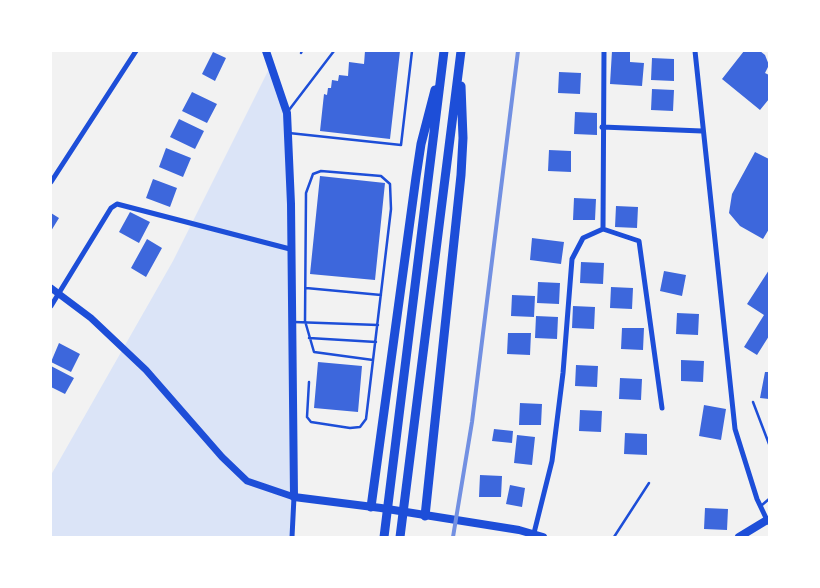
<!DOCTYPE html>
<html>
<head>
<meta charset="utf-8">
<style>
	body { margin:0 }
	#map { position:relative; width:820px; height:588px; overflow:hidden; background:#f2f2f2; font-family:"IBM Plex Serif",serif }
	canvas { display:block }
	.frame { position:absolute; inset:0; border:52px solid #fff; pointer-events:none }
</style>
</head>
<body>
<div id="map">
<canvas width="820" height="588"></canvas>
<div class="frame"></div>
</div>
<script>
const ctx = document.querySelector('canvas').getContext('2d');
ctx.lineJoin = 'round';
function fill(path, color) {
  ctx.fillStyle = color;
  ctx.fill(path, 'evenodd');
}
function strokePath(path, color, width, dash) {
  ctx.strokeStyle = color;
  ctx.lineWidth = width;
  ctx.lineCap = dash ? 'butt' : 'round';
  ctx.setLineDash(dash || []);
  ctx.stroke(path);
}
fill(new Path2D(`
	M270 67 280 89 286 133 294 497 290 537H51V475L173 261Z`), '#dbe4f7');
fill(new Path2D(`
	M365 51H400L390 139 320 131 324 94 327 95 328 88H331L332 80 338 81 339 75 348 76 349 62 364 64Z
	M612 51H630V62L644 63 642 86 610 84Z
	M744 51H760L765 55 769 65 765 73 769 75V99L760 110 722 79Z
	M213 52 226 58 215 81 202 74Z
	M652 58 674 59V81L651 80Z
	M559 72 581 73 580 94 558 93Z
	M652 89 674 90 673 111 651 110Z
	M192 92 217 104 207 123 182 111Z
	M575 112 597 113V135L574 134Z
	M179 119 204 131 195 149 170 137Z
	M166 148 191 158 183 177 159 167Z
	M549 150 571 151V172L548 171Z
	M755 152 769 159V229L763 239 740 226 729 213 732 194Z
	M320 176 385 183 375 280 310 274Z
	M153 179 177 188 170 207 146 198Z
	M574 198 596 199 595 220H573Z
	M616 206 638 207 637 228 615 227Z
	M130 212 150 222 139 243 119 232Z
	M51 213 59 218 51 231Z
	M532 238 564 242 561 264 530 260Z
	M147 239 162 248 146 277 131 268Z
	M581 262 604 263 603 284 580 283Z
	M769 270V336L757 355 744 347 764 315 747 304Z
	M664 271 686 275 682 296 660 291Z
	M538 282 560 283 559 304 537 303Z
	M611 287 633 288 632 309 610 308Z
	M512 295 535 296 534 317 511 316Z
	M573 306 595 307 594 329 572 328Z
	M677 313 699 314 698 335 676 334Z
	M536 316 558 317 557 339 535 338Z
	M622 328H644L643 350 621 349Z
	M508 333H531L530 355 507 354Z
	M59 343 80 354 71 372 51 362Z
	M681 360 704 361 703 382 681 381Z
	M318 362 362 366 358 412 314 408Z
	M576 365 598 366 597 387 575 386Z
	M51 366 74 378 65 394 51 387Z
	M765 372H769V399L760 398Z
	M620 378 642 379 641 400 619 399Z
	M520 403 542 404 541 425H519Z
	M704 405 726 409 721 440 699 436Z
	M580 410 602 411 601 432 579 431Z
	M494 429 513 431 512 443 492 441Z
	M625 433 647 434V455L624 454Z
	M517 435 535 437 532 465 514 463Z
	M480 475 502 476 501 497H479Z
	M510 485 525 488 522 507 506 504Z
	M705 508 728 509 727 530 704 529Z`), '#3d67dc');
strokePath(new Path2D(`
	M301 53 302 51
	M289 110 334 51
	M289 133 401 145 412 51
	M306 288 381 295
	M294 322 378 325
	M309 338 376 342
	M309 382 307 417 311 422 350 428 360 427 366 419 391 209 390 184 381 176 321 171 313 174 306 193 305 321 314 352 373 360
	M753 402 769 444
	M762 505 769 499
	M614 537 649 483`), '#1d4ed8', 2.5);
strokePath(new Path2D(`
	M695 51 735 429 757 499 767 520
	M602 127 702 131
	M51 182 136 51
	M603 229 604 51
	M51 306 111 208 117 204 290 249
	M534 533 552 461 563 373 572 259 583 238 603 229 639 241 662 408
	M292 537 294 497`), '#1d4ed8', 5);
strokePath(new Path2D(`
	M51 288 91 318 146 370 222 457 247 481 294 497`), '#1d4ed8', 7);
strokePath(new Path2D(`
	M266 51 287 113 291 204 294 497 381 508 519 530 543 537
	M739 537 767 520 769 521`), '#1d4ed8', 8);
strokePath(new Path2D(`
	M371 507 416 177 421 144 435 90
	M425 516 461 175 463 138 461 86
	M384 537 444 51
	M400 537 461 51`), '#1d4ed8', 9);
strokePath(new Path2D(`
	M453 537 472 422 518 51`), '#7290e2', 4);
</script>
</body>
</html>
